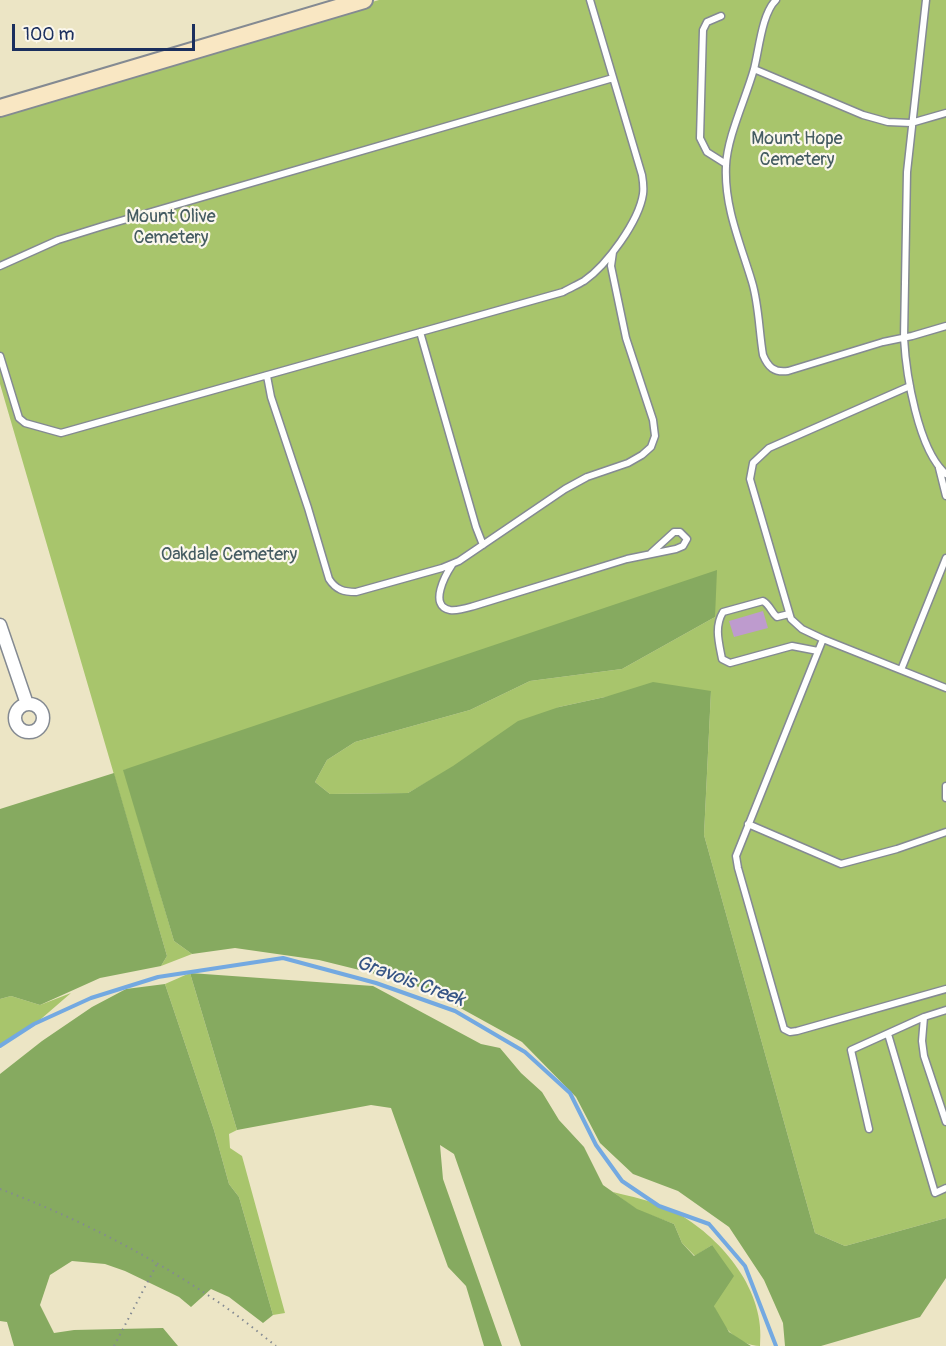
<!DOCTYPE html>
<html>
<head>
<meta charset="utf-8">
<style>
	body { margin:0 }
	#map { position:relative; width:946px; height:1346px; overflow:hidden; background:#ece5c5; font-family:Pangolin,sans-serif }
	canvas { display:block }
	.scale { position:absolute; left:12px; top:24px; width:183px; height:27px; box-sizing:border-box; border:3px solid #1b2f5e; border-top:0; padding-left:8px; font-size:18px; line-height:21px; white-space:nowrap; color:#1b2f5e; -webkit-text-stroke:4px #fbf7ec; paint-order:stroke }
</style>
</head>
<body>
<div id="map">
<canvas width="946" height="1346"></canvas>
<div class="scale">100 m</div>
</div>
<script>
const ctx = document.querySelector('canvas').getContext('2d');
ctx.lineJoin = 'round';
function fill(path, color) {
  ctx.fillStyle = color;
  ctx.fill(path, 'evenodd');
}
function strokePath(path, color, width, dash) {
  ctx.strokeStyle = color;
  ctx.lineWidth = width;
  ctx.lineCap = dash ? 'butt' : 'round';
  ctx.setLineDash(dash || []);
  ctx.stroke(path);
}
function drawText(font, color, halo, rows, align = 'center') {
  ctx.font = font + ' Pangolin,sans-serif';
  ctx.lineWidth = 4.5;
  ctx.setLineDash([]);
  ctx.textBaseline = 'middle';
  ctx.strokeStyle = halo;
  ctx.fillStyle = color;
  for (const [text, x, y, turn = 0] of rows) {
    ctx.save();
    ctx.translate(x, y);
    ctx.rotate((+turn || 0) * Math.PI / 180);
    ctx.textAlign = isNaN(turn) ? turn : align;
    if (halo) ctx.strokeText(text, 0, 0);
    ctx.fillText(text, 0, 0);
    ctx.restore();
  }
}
fill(new Path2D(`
	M379 0H946V1218L845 1246 815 1233 704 835 711 691 605 697 559 707 408 793 330 794 315 782 327 760 355 742 470 710 530 681 622 669 715 617 124 770 174 941 192 954 161 966 167 956 0 384V109Z
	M190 973 237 1130 229 1134 230 1148 242 1156 285 1313 273 1315 239 1197 229 1184 214 1130 165 984Z
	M71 993 34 1025 0 1046V999L11 996 40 1005Z
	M613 1192C633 1197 662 1203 679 1214 723 1240 766 1291 760 1346 739 1346 720 1326 714 1306 711 1293 712 1260 712 1245L695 1256 682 1243 674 1224 637 1210Z`), '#a8c56c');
fill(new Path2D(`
	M717 570 715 617 622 669 530 681 470 710 355 742 327 760 315 782 330 794 408 793 453 766 518 721 559 707 605 697 653 682 711 691 704 835 815 1233 845 1246 946 1218V1278L920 1317 821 1346H785L783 1323 764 1280 729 1227 678 1191 633 1174 600 1143 576 1097 522 1042 455 1005 408 982 319 960 235 948 192 954 174 941 123 770Z
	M114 773 167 956 161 966 100 978 40 1005 11 996 0 999V809Z
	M190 973 373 986 481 1044 500 1048 521 1073 542 1092 559 1120 584 1147 603 1185 637 1209 674 1224 682 1243 694 1256 712 1245 734 1276 714 1306 729 1332 751 1346H521L454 1154 440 1145 443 1179 502 1346H484L466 1286 448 1267 391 1108 371 1105 237 1130Z
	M165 984 214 1130 229 1184 239 1197 273 1315 263 1323 229 1297 211 1289 191 1307 179 1297 125 1271 105 1264 72 1261 50 1275 40 1305 54 1333 74 1330 163 1328 178 1346H14L7 1322 0 1321V1074L42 1041 92 1007 126 989Z`), '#86aa60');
strokePath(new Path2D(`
	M0 1046 34 1024 91 998 158 977 283 958 376 983 455 1011 525 1052 570 1093 596 1145 622 1181 659 1206 709 1224 745 1266 776 1346`), '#73a9e1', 4);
fill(new Path2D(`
	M763 611 768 628 734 637 729 621Z`), '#be9bce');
const lane = new Path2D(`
	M776 0C762 13 759 50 754 69 746 98 727 137 726 166 724 207 741 245 752 282 759 305 759 332 763 355 768 367 774 373 788 371L883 342 912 336 946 326
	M926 0 907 172 904 338C906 374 918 450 946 474
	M721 16 707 22 703 30 700 138 707 152 726 164
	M754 69 863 115 888 122 911 123 946 113
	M0 266 58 240 103 226 613 78
	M420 332 476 527 483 545
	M0 356 19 418 25 423 61 433 563 292C570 288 577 285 584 281 607 265 639 221 643 194 644 187 643 181 642 175L590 0
	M267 376 271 397 308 508 329 579C336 590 344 592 356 592L442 568 459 561 565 489 587 477 628 463 642 455 651 447 655 436 653 420 626 338 611 266 613 252
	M939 468 946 496
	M452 565C446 574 428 606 450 610 458 611 467 608 474 606L627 559 676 549 683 546 687 539 680 532H674L651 553
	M789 614 777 617C771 612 770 605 763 601L723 612C714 627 719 643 722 659L730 663 792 646 818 651
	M823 639 802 629 791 619 750 479 753 463 769 448 910 386
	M901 670 946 558
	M946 688 823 639 736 856 738 868 784 1029 790 1032 797 1031 946 989
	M946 786V798
	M748 824 841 864 897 849 946 832
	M924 1017 922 1041 924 1056 946 1122
	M888 1034 935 1193 946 1188
	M869 1129 851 1050 924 1017 946 1010`);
const street = new Path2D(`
	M0 625 27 704
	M15 718a14 14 0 1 1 28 0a14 14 0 1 1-28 0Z`);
const secondary = new Path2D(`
	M0 108 364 0`);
strokePath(lane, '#848a92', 9);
strokePath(street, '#848a92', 15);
strokePath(secondary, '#848a92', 20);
strokePath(new Path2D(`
	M0 1189C78 1218 153 1257 221 1304 240 1317 258 1332 276 1346
	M114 1346 157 1264`), '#848a92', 2, [1.5, 4.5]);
strokePath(lane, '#fff', 6);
strokePath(street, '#fff', 12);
strokePath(secondary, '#f9e7c3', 16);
drawText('18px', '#455c62', '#fbf7ec', [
	["Mount Hope",797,139],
	["Cemetery",797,160],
	["Mount Olive",171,217],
	["Cemetery",171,238],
	["Oakdale Cemetery",229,555]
]);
drawText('italic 20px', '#355485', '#fbf7ec', [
	["Gravois Creek",410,982,20]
]);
</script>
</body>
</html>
